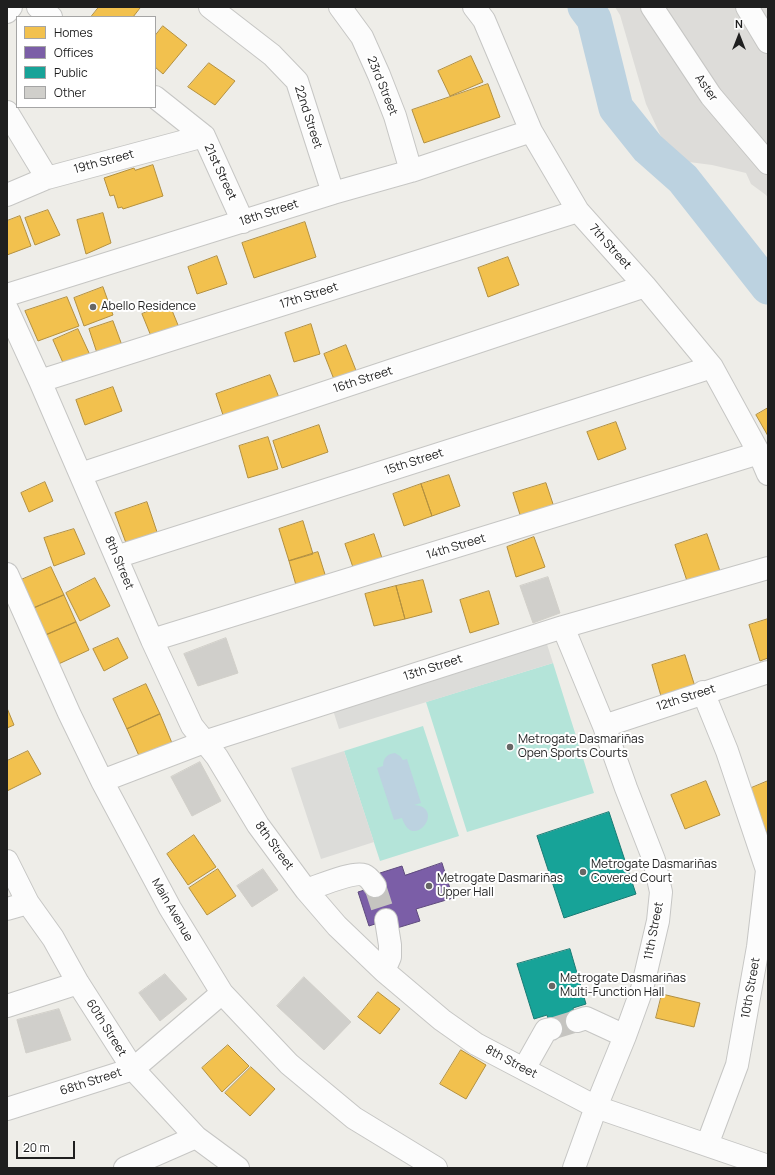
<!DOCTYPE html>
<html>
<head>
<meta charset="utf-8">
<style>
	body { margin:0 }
	#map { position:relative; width:775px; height:1175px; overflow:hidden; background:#eeede8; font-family:Manrope,sans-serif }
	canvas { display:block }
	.frame { position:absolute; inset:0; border:8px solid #1f1f1f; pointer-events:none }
	.legend { position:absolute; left:16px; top:16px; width:140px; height:92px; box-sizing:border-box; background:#fff; border:1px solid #a5a5a5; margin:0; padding:5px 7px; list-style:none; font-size:12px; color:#1f1f1f }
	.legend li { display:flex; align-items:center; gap:8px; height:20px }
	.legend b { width:20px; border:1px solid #a5a5a5 }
	.north { position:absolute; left:719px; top:16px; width:40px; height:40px; -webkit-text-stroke:3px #fff; paint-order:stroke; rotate:0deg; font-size:11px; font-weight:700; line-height:16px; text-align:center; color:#1f1f1f }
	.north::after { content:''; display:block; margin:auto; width:14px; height:18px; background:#1f1f1f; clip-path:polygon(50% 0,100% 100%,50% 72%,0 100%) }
	.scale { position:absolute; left:16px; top:1141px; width:59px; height:18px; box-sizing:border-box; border:2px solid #1f1f1f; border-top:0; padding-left:5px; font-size:12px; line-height:14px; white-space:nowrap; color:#1f1f1f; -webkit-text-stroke:3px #fff; paint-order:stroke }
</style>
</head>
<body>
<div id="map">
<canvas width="775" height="1175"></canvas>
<div class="frame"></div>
<ul class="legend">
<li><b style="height:11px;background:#f2c14e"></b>Homes</li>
<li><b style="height:11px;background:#7b5ea7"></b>Offices</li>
<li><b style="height:11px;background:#17a398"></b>Public</li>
<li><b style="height:11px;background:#d0cfcb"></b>Other</li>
</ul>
<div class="north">N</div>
<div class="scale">20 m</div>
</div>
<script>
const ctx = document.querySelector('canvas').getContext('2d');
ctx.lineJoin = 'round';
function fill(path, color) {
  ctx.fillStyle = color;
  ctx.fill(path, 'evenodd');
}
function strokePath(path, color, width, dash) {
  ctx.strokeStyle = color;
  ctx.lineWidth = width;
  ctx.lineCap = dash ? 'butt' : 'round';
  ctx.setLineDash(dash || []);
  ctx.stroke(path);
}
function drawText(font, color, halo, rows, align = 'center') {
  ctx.font = font + ' Manrope,sans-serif';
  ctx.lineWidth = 4;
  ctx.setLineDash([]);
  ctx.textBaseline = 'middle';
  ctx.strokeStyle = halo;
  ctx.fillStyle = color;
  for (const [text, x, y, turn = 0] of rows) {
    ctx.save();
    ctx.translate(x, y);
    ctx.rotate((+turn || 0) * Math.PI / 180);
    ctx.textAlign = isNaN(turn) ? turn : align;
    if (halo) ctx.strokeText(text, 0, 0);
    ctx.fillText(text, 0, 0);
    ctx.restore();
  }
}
fill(new Path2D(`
	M615 7H768V198L766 195 751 184 746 173 712 165 689 162 664 143 646 104 620 15Z`), '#dddcd9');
fill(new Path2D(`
	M553 663 594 793 467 832 426 702Z
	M423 726 459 836 380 861 344 751Z`), '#b4e4d9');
fill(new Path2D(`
	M546 641 553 663 339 729 332 707Z
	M344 751 374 842 321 859 291 768Z`), '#dcdcd9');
fill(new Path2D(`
	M395 753 400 756 403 760 407 759 421 803 414 805C447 807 413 853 402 818L394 820 377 768 383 766C383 758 387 754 395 753Z`), '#bcd2e0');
const homes = new Path2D(`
	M99 7H138L140 8 133 17H91Z
	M163 26 187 45 163 74 155 67V36Z
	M471 56 483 82 450 96 438 71Z
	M209 63 235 81 215 105 188 87Z
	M488 84 500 117 424 143 412 110Z
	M153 165 163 196 123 209 122 207 118 208 114 195 110 196 104 178 134 168 135 170Z
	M48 210 60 235 35 245 25 218Z
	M103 213 111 243 86 254 77 220Z
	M20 216 31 246 7 255V221Z
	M305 222 316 257 254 278 242 243Z
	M217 256 227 284 197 294 188 267Z
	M508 257 519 285 488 297 478 268Z
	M103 287 113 315 84 326 74 298Z
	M67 297 79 326 38 341 25 311Z
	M169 303 180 330 153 341 142 314Z
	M113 321 123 348 98 356 89 329Z
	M311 324 320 354 294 362 285 333Z
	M78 329 90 355 64 365 53 340Z
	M346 345 357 373 335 382 324 354Z
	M270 375 280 400 224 418 216 394Z
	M113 387 122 411 85 425 76 400Z
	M768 408V436L756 415Z
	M616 422 626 449 598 460 587 432Z
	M319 425 328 452 282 468 273 441Z
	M268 437 278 469 248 478 239 446Z
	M449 475 460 506 432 516 421 484Z
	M45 482 53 501 29 512 21 493Z
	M546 483 556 513 523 524 513 493Z
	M421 484 432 516 404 526 393 494Z
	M147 502 157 532 126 543 115 513Z
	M303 521 313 554 289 561 279 529Z
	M74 529 85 554 54 566 44 538Z
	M374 534 385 567 356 576 345 544Z
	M707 534 720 571 687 581 675 545Z
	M534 537 545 567 516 577 507 547Z
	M318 552 328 584 298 592 289 561Z
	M51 567 64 595 27 611 14 583Z
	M95 578 110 606 80 621 66 593Z
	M423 580 432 612 405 619 396 586Z
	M396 586 405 619 374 626 365 594Z
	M489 591 499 624 470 633 460 600Z
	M64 595 76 622 39 638 27 611Z
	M768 619V658L760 661 749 625Z
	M76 622 89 650 52 667 39 638Z
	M118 638 128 658 104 671 93 649Z
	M685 655 697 693 663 703 652 665Z
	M146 684 160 714 127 729 113 699Z
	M7 708 14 725 7 728Z
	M160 714 172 743 140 758 127 729Z
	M28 751 41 774 7 791V761Z
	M706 781 720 815 685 829 671 795Z
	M768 781V834H767L749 789Z
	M194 835 216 867 188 885 167 854Z
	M218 869 236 896 207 915 189 888Z
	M378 992 400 1009 380 1034 358 1017Z
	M662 994 700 1003 694 1027 656 1018Z
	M228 1045 249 1066 222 1092 202 1068Z
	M461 1050 486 1065 466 1099 440 1084Z
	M251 1067 275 1089 250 1116 225 1093Z`);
fill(homes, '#f2c14e');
strokePath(homes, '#b39040', 1);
const offices = new Path2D(`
	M442 863 453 898 416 909 420 921 397 928 393 918 369 926 358 892 384 884 380 873 402 866 405 875Z`);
fill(offices, '#7b5ea7');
strokePath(offices, '#5f4b7e', 1);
const public = new Path2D(`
	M609 812 636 894 564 918 537 836Z
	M570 949 586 1004 573 1008 579 1028 553 1036 547 1015 534 1019 517 964Z`);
fill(public, '#17a398');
strokePath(public, '#197b74', 1);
strokePath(new Path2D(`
	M585 7 594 19 616 108 648 148 683 179 768 287`), '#bcd2e0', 35);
const building = new Path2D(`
	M548 577 560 613 533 623 520 586Z
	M226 638 238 673 198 686 184 654Z
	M200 762 221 801 192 816 171 777Z
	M263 869 278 890 252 907 237 886Z
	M165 974 187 999 160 1021 139 993Z
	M304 977 351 1022 324 1050 277 1006Z
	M59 1009 71 1040 26 1053 17 1020Z`);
fill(building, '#d0cfcb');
strokePath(building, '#d1cfc9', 1);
strokePath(new Path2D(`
	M375 886 386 920
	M551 1029 577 1021`), '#c5c4c0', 22, [22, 11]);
const minor = new Path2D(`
	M38 7 51 17
	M210 7 272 55 297 81 333 193
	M340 7 362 37 379 75 395 116 411 171
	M474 7 484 20 531 131 578 211 645 286 712 367 759 453 768 474
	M652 7 711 96 768 163
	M747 7 768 42
	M7 12 11 7
	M155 97 204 136 243 222
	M7 112 47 178
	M7 195 47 178 204 136
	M7 295 333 193 411 171 531 131
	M7 309 40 381 152 640 192 726 217 757 258 825 306 890 337 926 384 971 442 1020 476 1044 596 1107 768 1166
	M40 381 578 211
	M81 474 645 286
	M116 557 712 367
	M7 574 69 713 102 781 170 908 222 993 289 1064 354 1118 436 1168
	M563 627 604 726 626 788 654 860 661 892 658 921 642 989 625 1036 596 1107 574 1168
	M152 640 759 453
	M703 692 727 751 767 870 758 947 737 1065 707 1145
	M604 726 768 672
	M102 781 204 742 563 627 768 568
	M7 861 28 903 53 938 78 983 133 1069 196 1137 238 1168
	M306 890C319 886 353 871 364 875 369 877 372 882 375 886
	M7 909 28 903
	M384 971 390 957V945L386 920
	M7 1006 78 983
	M577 1021 586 1018 625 1036
	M524 1069 546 1030 551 1029
	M7 1109 133 1069 222 993
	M125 1168 196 1137`);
strokePath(minor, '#c6c6c4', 24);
strokePath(minor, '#fcfcfc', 22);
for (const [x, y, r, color] of [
	[93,307,4,"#676765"],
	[510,747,4,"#676765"],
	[583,872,4,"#676765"],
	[429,886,4,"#676765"],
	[552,986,4,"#676765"]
]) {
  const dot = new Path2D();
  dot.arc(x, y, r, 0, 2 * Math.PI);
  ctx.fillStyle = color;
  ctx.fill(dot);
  strokePath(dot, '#fff', 1.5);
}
drawText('12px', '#1f1f1f', '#fff', [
	["23rd Street",382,86,68],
	["Aster",706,88,55],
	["22nd Street",308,117,72],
	["19th Street",104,162,-15],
	["21st Street",220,172,65],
	["18th Street",269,213,-18],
	["7th Street",610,247,48],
	["17th Street",309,296,-18],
	["16th Street",363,380,-18],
	["15th Street",414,462,-18],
	["14th Street",456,547,-17],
	["8th Street",119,563,67],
	["13th Street",433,668,-18],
	["12th Street",686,698,-18],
	["8th Street",274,846,54],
	["Main Avenue",172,910,60],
	["11th Street",654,931,-79],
	["10th Street",751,988,-80],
	["60th Street",106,1028,58],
	["8th Street",511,1062,28],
	["68th Street",91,1082,-18]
]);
drawText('12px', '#1f1f1f', '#fff', [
	["Abello Residence",101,307],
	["Metrogate Dasmariñas",518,740],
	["Open Sports Courts",518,754],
	["Metrogate Dasmariñas",591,865],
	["Covered Court",591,879],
	["Metrogate Dasmariñas",437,879],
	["Upper Hall",437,893],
	["Metrogate Dasmariñas",560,979],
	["Multi-Function Hall",560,993]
], 'left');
</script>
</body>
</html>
